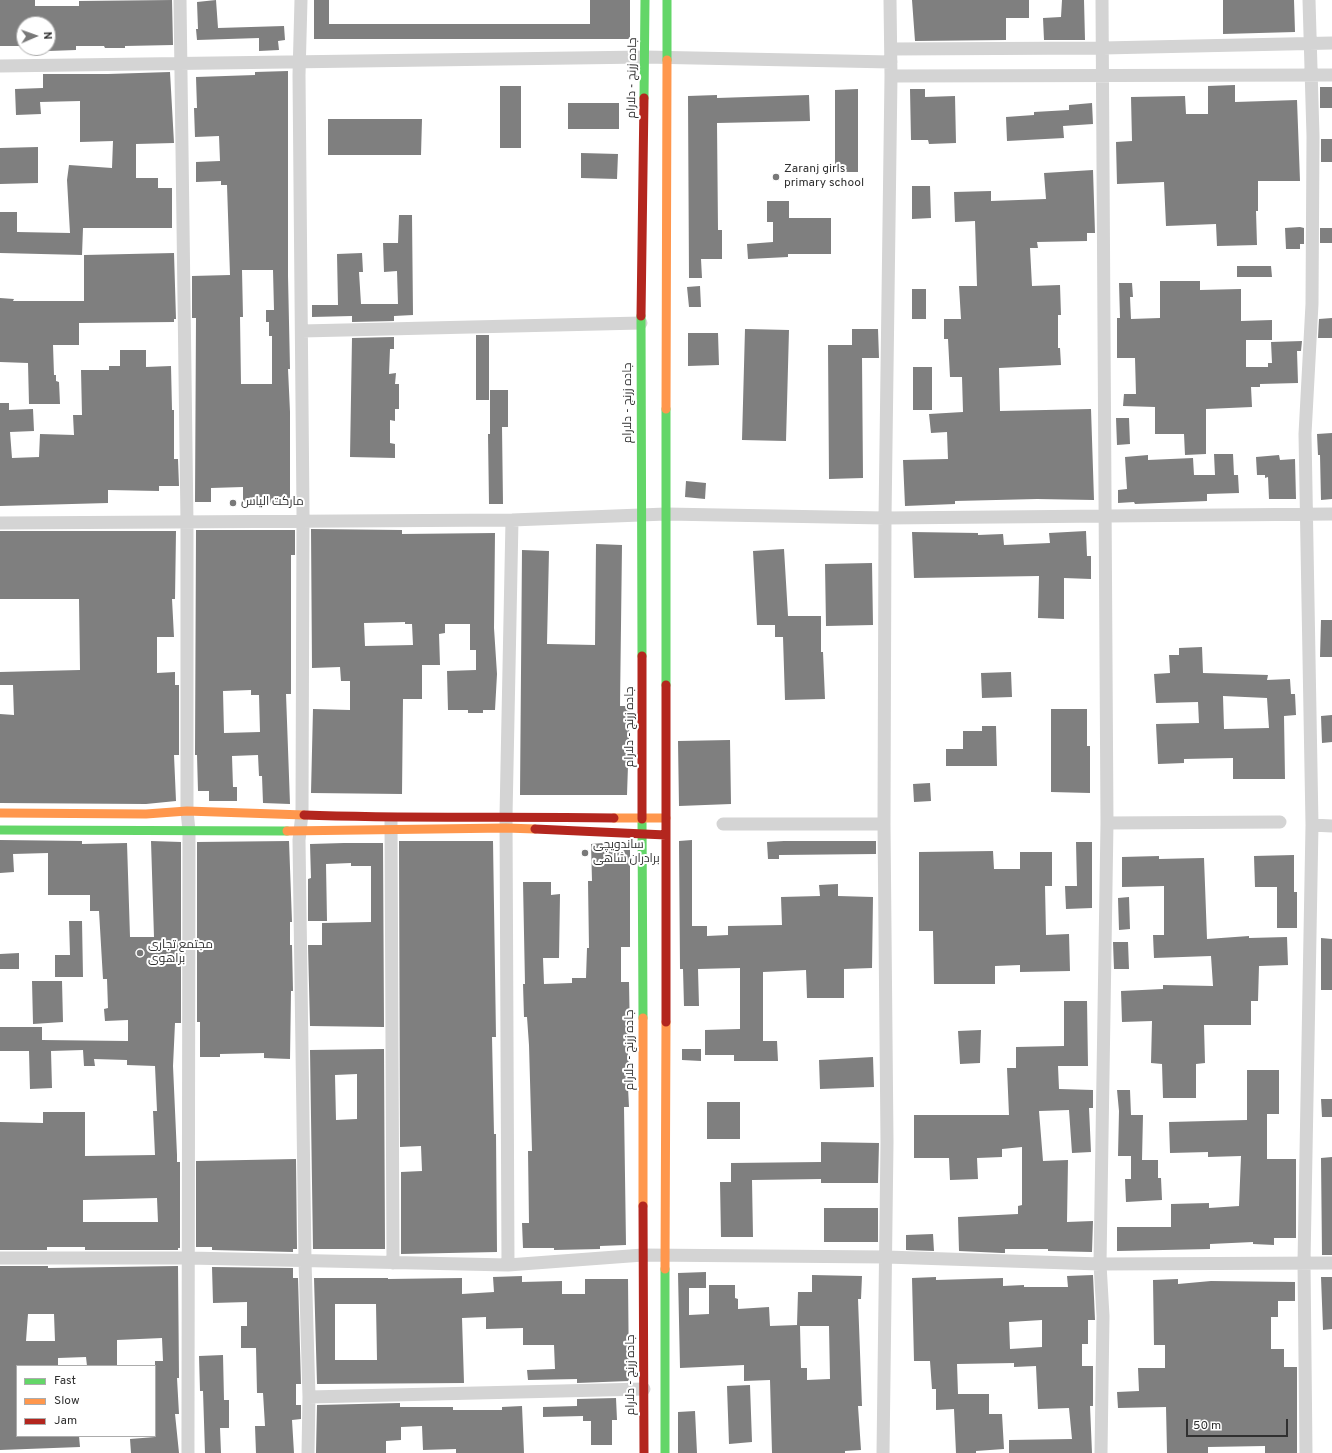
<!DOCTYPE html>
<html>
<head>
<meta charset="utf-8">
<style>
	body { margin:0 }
	#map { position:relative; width:1332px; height:1453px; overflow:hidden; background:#fff; font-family:Overpass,sans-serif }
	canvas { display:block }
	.legend { position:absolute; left:16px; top:1365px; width:140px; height:72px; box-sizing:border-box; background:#fff; border:1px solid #acacac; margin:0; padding:5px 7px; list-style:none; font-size:12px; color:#303030 }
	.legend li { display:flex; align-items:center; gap:8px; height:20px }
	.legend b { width:20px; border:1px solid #acacac }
	.north { position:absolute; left:16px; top:16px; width:40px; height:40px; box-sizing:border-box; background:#fff; border:1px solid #acacac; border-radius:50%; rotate:88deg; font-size:11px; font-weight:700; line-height:16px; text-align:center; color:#303030 }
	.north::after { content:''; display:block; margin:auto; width:14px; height:18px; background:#787878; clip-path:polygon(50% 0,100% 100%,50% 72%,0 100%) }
	.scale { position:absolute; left:1186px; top:1419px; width:102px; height:18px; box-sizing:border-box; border:2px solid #303030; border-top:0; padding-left:5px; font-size:12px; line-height:14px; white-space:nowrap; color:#303030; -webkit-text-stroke:3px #fff; paint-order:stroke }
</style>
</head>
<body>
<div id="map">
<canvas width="1332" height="1453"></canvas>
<ul class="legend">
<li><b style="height:5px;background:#63d668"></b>Fast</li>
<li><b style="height:5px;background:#ff974d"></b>Slow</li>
<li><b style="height:5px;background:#b3261e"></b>Jam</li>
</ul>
<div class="north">N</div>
<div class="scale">50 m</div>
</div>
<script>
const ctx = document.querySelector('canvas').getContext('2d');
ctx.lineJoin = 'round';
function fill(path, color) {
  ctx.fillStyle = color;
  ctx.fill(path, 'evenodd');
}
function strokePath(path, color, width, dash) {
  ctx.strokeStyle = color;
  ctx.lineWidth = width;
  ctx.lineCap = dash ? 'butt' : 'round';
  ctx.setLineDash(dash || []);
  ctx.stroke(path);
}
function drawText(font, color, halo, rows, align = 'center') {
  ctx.font = font + ' Overpass,Cairo,sans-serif';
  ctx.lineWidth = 4;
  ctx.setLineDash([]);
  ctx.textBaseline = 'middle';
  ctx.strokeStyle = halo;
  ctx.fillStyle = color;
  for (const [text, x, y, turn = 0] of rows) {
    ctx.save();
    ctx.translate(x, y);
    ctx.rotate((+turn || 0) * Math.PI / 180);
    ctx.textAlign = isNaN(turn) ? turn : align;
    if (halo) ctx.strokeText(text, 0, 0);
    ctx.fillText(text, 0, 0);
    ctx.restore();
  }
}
fill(new Path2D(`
	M0 0H35V6H79V1L172 0 173 45 125 46V48H105L104 46H76V50L48 51V24H24V46H0Z
	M216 0 218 28 284 26 285 40 278 41 279 50 259 51V38L197 40 196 29H198L197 2Z
	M314 0H329V24H590V0H630V39H314Z
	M912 0H1029V18H1006V40L915 41Z
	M1062 0H1084L1085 40H1044L1043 18 1061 17Z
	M1223 0H1294L1295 32 1223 34Z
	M288 71V276L290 369H288L290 412V503L243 502V487L211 488V502H195L196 318H192V276L230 275 227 185H221V181L196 182V162L220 161 219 136 195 137 194 108H197L196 77 255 75V72ZM242 270H273L274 310H266V322H269V336H272V384H241L240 317H243Z
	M170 72 174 143 136 144V178H158V188H172V228H83L82 255 0 253V212H17V232L70 233 67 180 69 165 112 168 113 141 80 142V101L40 102 41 114 16 115 15 89 43 88V74H108Z
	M1235 85V102L1297 100 1300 181H1258V211H1256L1257 245 1217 246 1216 224 1166 226 1164 182 1117 184 1116 142 1132 141 1131 97 1185 96 1186 114H1208V86Z
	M500 86H521V148H500Z
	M1320 87H1332V108H1320Z
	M858 89V172H835V90Z
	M910 89H925V97L955 96 956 143 929 144 928 140H911Z
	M717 95V98L809 95 810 121 717 123 718 230H722V259H701L702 278H689L688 96Z
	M568 103H619V129H568Z
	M1092 103 1093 124 1063 126 1064 138 1007 141 1006 117 1034 115V112L1069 110V105Z
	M328 119H422L421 155H328Z
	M1321 139H1332V162H1321Z
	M38 147V183L0 184V148Z
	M581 153 618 154 617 179 581 178Z
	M1093 170 1095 233H1087V241L1037 242 1038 248H1030L1032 286 1060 285 1061 315H1058V348H1060L1061 365 999 368 1000 411 1091 409 1094 500 1037 499 955 501V504L905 506 903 460 948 459 947 432 931 433 929 414 963 412 962 377H950L948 339H944V319H961L959 286H977L975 221 955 222 954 192 991 191V201L1046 199 1044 173Z
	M912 186H930L931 218 912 219Z
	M767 201H789V218H831V254H788V257L748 259 747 244 773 242V222H767Z
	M399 215H412L413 315 394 316V321L352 322V316L312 317V305H338L337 254 362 253 363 272H359L361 304H398L397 271 384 272 383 243H398Z
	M1300 227 1304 228V244H1300V249H1286L1285 228Z
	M1320 228H1332V243H1320Z
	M174 253 176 319H174V322L79 323V345H53L54 375H56V381L59 382 60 404H29L28 363 0 362V298L14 299 13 301H84V255Z
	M1237 266H1271L1272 277H1237Z
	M1160 281H1200V290L1241 289V321L1272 320V340H1246V367H1268V363H1272L1271 342 1302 341 1301 351H1297L1298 383 1260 384V387H1251L1252 407 1206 409V454L1185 455 1184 434H1155V407L1123 406 1124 394H1136L1135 358H1117V318H1120L1119 283H1132L1133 297H1130L1131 319 1160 318Z
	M700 286 701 307H689L687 287Z
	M912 289H926V319H912Z
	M1332 318V338H1318L1319 319Z
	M745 329 789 330 786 441 742 440Z
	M852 329H878L879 358H862L863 478 829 479 828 345H852Z
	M688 333H718L719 365 688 366Z
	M476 335H489V400H476Z
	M394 337V349H390L389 374 396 373 395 384H399V409H395V421L390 420V443L395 444V458L350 457 352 338Z
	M120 350H146V367L171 366 172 410H174V459H178L179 486H159V491L108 490V503L0 506V403H9V410L33 409 34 431 10 432 12 458 39 457 40 434 74 435 73 415H82L81 370H109V366H120Z
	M913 367H932V410H913Z
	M490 390H508V427H502L503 504H489L488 434H490Z
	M1116 418H1129L1130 444 1117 445Z
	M1332 433V499L1321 500 1320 455H1318L1317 434Z
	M1214 454H1233L1234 475H1238L1239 493 1207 494V501L1135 504 1134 502 1118 503V490L1127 489 1125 457 1148 455V460L1193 458 1194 475H1215Z
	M1279 455 1280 460 1295 459 1296 499H1269L1268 477 1265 478V475H1257L1256 457Z
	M686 481 706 483 705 499 685 497Z
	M311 529 402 530V534L495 533 494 628 497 674 495 710H483V713H468V710H448L447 671 476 670V650H470V624H445V633L439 634 440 665H422V699H403L402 794 311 793 313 709 350 710V681H341L340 667 312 668ZM405 622V624H412L413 645 365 646 364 623Z
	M196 530H295V555H291V694H286L290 804 263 803 262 776H259L258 755 232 756 233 787H237V801H209V791H198L197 755H195ZM251 690V695H259L260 732 224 733 223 691Z
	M0 531H176L175 599H172L174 637H157V673L175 672V685H179V755H174L176 801 146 804 0 803V714L14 715 13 685H0V672L80 670 79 599H0Z
	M1086 531 1087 556H1091V579L1064 578V619L1038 618 1039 576 914 578 912 532 978 533V535L1003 534 1004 545 1050 543 1049 533Z
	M596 544 622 545 620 706H630L627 795H520L522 550 549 551 547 644 595 645Z
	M784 549 788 616H821V652H823L825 699 785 700 783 637H775V625H757L753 551Z
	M872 563 873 625 826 626 825 564Z
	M1321 620H1332V657H1320Z
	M1202 647 1203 673 1268 675 1267 680 1290 679 1291 694H1295L1296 715 1284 716 1285 779H1233V758L1184 759V763L1158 764 1156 724 1199 723 1198 702 1156 703 1154 674 1170 673 1169 655H1179V648ZM1223 696 1267 698 1269 728 1224 729Z
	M1011 672 1012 697 982 698 981 673Z
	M1051 709H1087V746H1090V793L1051 792Z
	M1332 715V742L1322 743 1321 716Z
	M982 726H996L997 766H946V749H963V731H982Z
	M730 740 731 804 679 806 678 741Z
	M930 783 931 801 914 802 913 784Z
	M0 840 82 841V844L127 843 130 937H154L151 841 181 842V1023H175L173 1066 177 1155V1162H180V1248H178V1250H85V1247H47V1250H0V1122L43 1123V1112H85V1156L155 1155 153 1111H157L155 1066 127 1065V1060L94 1059 95 1066H84L83 1050 51 1051 52 1088 30 1089 29 1051H0V1027H42V1040L128 1041V1020L105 1021 104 1009 108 1008 107 979H103L99 911H90V895H48V853L13 854 14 872 0 873ZM157 1198 158 1222H83V1200Z
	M692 840V926H707V936L728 935V926L782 925 781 897 820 896 819 885 838 884V896L873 897 872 968 844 969V998H807L806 970 763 972V1041H777L778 1061H734V1055H705V1030L740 1029V968L698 969 699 1006H684L683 969H680L679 841Z
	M289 841 292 922H290V945H292L293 991H291L290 1059 264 1058V1053L220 1054V1057H200V1022H197V842Z
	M399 841H493L496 1037H492L494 1134H496L497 1252 401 1254V1172L422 1171 421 1146 400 1147Z
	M784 841H876V854L779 855V859H768L767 842Z
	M1076 842H1092V908L1066 909 1065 886H1077Z
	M344 843H383L384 1027 310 1026 308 945H322V923L371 922V866H351V863L326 864 327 921H308V879L311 878 310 844Z
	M603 843 630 845V947H621V982H629L630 1039H627L629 1068H627L629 1107H624L626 1245 600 1246V1249L554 1250V1248H523L522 1223H529L528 1151H532L529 1045 527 1017H524L523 984H525L523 882H551V895L560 894 559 958H543L544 984 572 983V978H586L587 948H589L588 881H592L591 844Z
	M993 851 994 869H1020V852H1052V886H1045L1046 935 1069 934 1070 971 1020 972V965L995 966V984H934L933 931H919V852Z
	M1294 855V892H1297V928H1277V887H1255L1254 856Z
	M1159 856V859L1204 858 1207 939 1249 936V938L1287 937 1288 965 1259 966 1258 1001H1251V1025H1204L1205 1063 1196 1064V1098H1163L1162 1064 1151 1063 1152 1021 1122 1022 1121 991 1163 989V985L1213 986 1211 956 1154 958 1153 935H1164V886L1122 887V857Z
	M1129 897 1130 929 1119 930 1118 898Z
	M69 921H82L83 977H55V955H70Z
	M1321 938 1332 939V990H1321Z
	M1113 942H1128L1129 969H1114Z
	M19 953V969H0V954Z
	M32 981H62L63 1022 33 1024Z
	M1064 1001H1087L1088 1066H1058L1059 1089 1093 1090V1108H1089L1091 1152 1072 1153 1069 1110 1039 1111 1043 1161 1068 1160 1067 1222 1093 1221 1092 1252 1048 1251V1249H1005V1253H1002L959 1251 958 1217 1018 1214V1206L1022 1205V1147L1002 1149V1157L977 1158 978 1179 950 1180 949 1158H914V1115H1009L1007 1068H1016V1047L1064 1046Z
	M981 1030 980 1063 960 1064 958 1031Z
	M384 1049 385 1249H313L310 1050ZM357 1074V1119L336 1120 335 1075Z
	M682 1049H701V1061L682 1060Z
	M873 1057 874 1087 820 1089 819 1060Z
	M1247 1070H1279V1114H1267V1159H1296V1238H1274V1245L1253 1244V1242L1210 1244V1249L1117 1251V1227H1171V1204L1209 1203V1208L1239 1206 1241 1156 1208 1157V1152L1170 1153 1169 1122 1247 1120Z
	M1117 1090H1130L1131 1115H1143L1142 1160H1158V1178H1161L1162 1200 1126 1202 1125 1179H1131V1156H1118L1119 1111Z
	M1321 1099H1332V1117H1322Z
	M707 1102H740V1139H707Z
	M821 1142 879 1143 878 1183H821V1179L752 1180 753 1237H721L720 1182H731V1163L821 1162Z
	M1332 1157V1255H1322L1321 1158Z
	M296 1159 297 1249H293V1252L212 1250V1247H196V1161Z
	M824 1208H878V1242H824Z
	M933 1234 934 1251 906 1250V1235Z
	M0 1266H48V1268L178 1266 179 1378H177L179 1414H175L179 1453H131L130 1439 155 1437V1361H163L162 1338 117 1340V1366H87L86 1357 58 1358V1366H17V1436H79L80 1447 0 1450ZM28 1314H54L55 1341H26Z
	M212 1267 293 1268V1278H298L301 1384H296V1405H301V1419L292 1420 294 1453H256L255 1426H265L263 1393H257L256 1348H241V1326H247V1302L213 1303Z
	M706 1272V1288H689V1315L709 1314V1285H735V1298L738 1299V1309L769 1307 770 1326 797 1325 798 1292H812V1275L862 1276 861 1299H858L862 1406H858L861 1450 845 1451V1453H772L770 1380 744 1381V1365L680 1368 678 1273ZM800 1326H829L830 1379 807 1380V1368H801Z
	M1093 1275 1095 1320H1088V1344H1082V1366H1093V1406H1090L1092 1453H1009V1440L1072 1439 1069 1408 1038 1409 1036 1366 1014 1367V1363L957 1364 958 1394H989V1414H1002L1004 1449 976 1451V1453H956L954 1409 936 1410V1389H932L930 1361H914L912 1278 936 1277V1280L1003 1278V1286L1024 1285V1287H1068L1067 1276ZM1042 1320V1347L1010 1349 1009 1322Z
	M522 1276V1282L562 1281V1294H585V1279H628L629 1381 577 1383V1379L528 1380 527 1370 555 1369 554 1345H523V1328L486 1329V1317L462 1318 464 1383 317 1384 314 1278H388V1279L462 1278V1294L494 1292 493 1277ZM335 1304H376L377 1360H335Z
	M1321 1277H1332V1329L1323 1330Z
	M1178 1279V1284L1211 1281 1295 1282V1301H1278V1317H1271V1349H1284V1367H1297V1453H1265V1446L1208 1447V1453H1167L1166 1407 1118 1408 1117 1392 1139 1391 1138 1368H1165V1345H1154L1153 1280Z
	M223 1355 224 1400H229V1428H220L221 1453H205L203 1391H200L199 1356Z
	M750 1385 752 1442 729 1444 727 1386Z
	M616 1398 617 1420H612V1445H591V1421H583V1416L543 1417V1407L577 1406V1399Z
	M400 1403V1407H453V1410H502V1407L522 1406 524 1453H456V1449L423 1450 422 1426 401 1427V1440L386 1441V1453H316L317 1405Z
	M695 1411 697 1453H678V1412Z`), '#7f7f7f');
strokePath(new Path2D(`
	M180 0 187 523V811L189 831C190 1039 187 1246 188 1453
	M301 0 299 75 303 512 302 814 299 840 305 1260 309 1397 308 1453
	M891 49 1103 48 1332 43
	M0 66 645 57 891 62
	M891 76 1332 75
	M302 331 641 323
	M0 523 512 520 666 514 885 518 1332 514
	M391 821 393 1263
	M1107 823 1280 822
	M723 824H884
	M1312 825 1332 826
	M0 1258H189L508 1265 643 1255 886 1257 1100 1264 1332 1263
	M508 1265 506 816 512 520
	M309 1397 644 1389
	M883 1453 887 1142 884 824 885 518 891 76 890 0
	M1101 1453 1103 1316 1100 1264 1107 823 1102 0
	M1306 1453 1304 1262 1312 825 1305 434 1312 304 1313 136 1309 0`), '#d4d4d4', 13);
strokePath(new Path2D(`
	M667 60V0
	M644 98 645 0
	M641 316 642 656
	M666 685V409
	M642 819 643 1018
	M0 830 287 831
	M665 1453V1269`), '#63d668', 9);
strokePath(new Path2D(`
	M666 409 667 60
	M0 813 146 814 187 811 304 815
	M614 818H666
	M287 831 506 828 535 829
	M643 1018V1206
	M665 1269 666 1022`), '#ff974d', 9);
strokePath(new Path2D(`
	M641 316 644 98
	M642 656V819
	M304 815C407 819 510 816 614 818
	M535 829 666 835
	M666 1022V685
	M643 1206 644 1453`), '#b3261e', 9);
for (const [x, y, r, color] of [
	[776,177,4,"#787878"],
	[233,503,4,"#787878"],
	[585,853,4,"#787878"],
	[140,953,4,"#787878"]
]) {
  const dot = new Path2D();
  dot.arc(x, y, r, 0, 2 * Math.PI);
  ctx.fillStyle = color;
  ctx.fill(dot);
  strokePath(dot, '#fff', 1.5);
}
drawText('12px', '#303030', '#fff', [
	["جاده زرنج - دلارام",633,78,-89],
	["جاده زرنج - دلارام",629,403,-90],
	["جاده زرنج - دلارام",631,727,-90],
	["جاده زرنج - دلارام",631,1050,-90],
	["جاده زرنج - دلارام",632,1375,-90]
]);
drawText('12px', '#303030', '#fff', [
	["Zaranj girls",784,170],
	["primary school",784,184],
	["مارکت الیاس",241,503],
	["ساندویچی",593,846],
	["برادران شاهی",593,860],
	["مجتمع تجاری",148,946],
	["براهوی",148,960]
], 'left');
</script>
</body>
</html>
